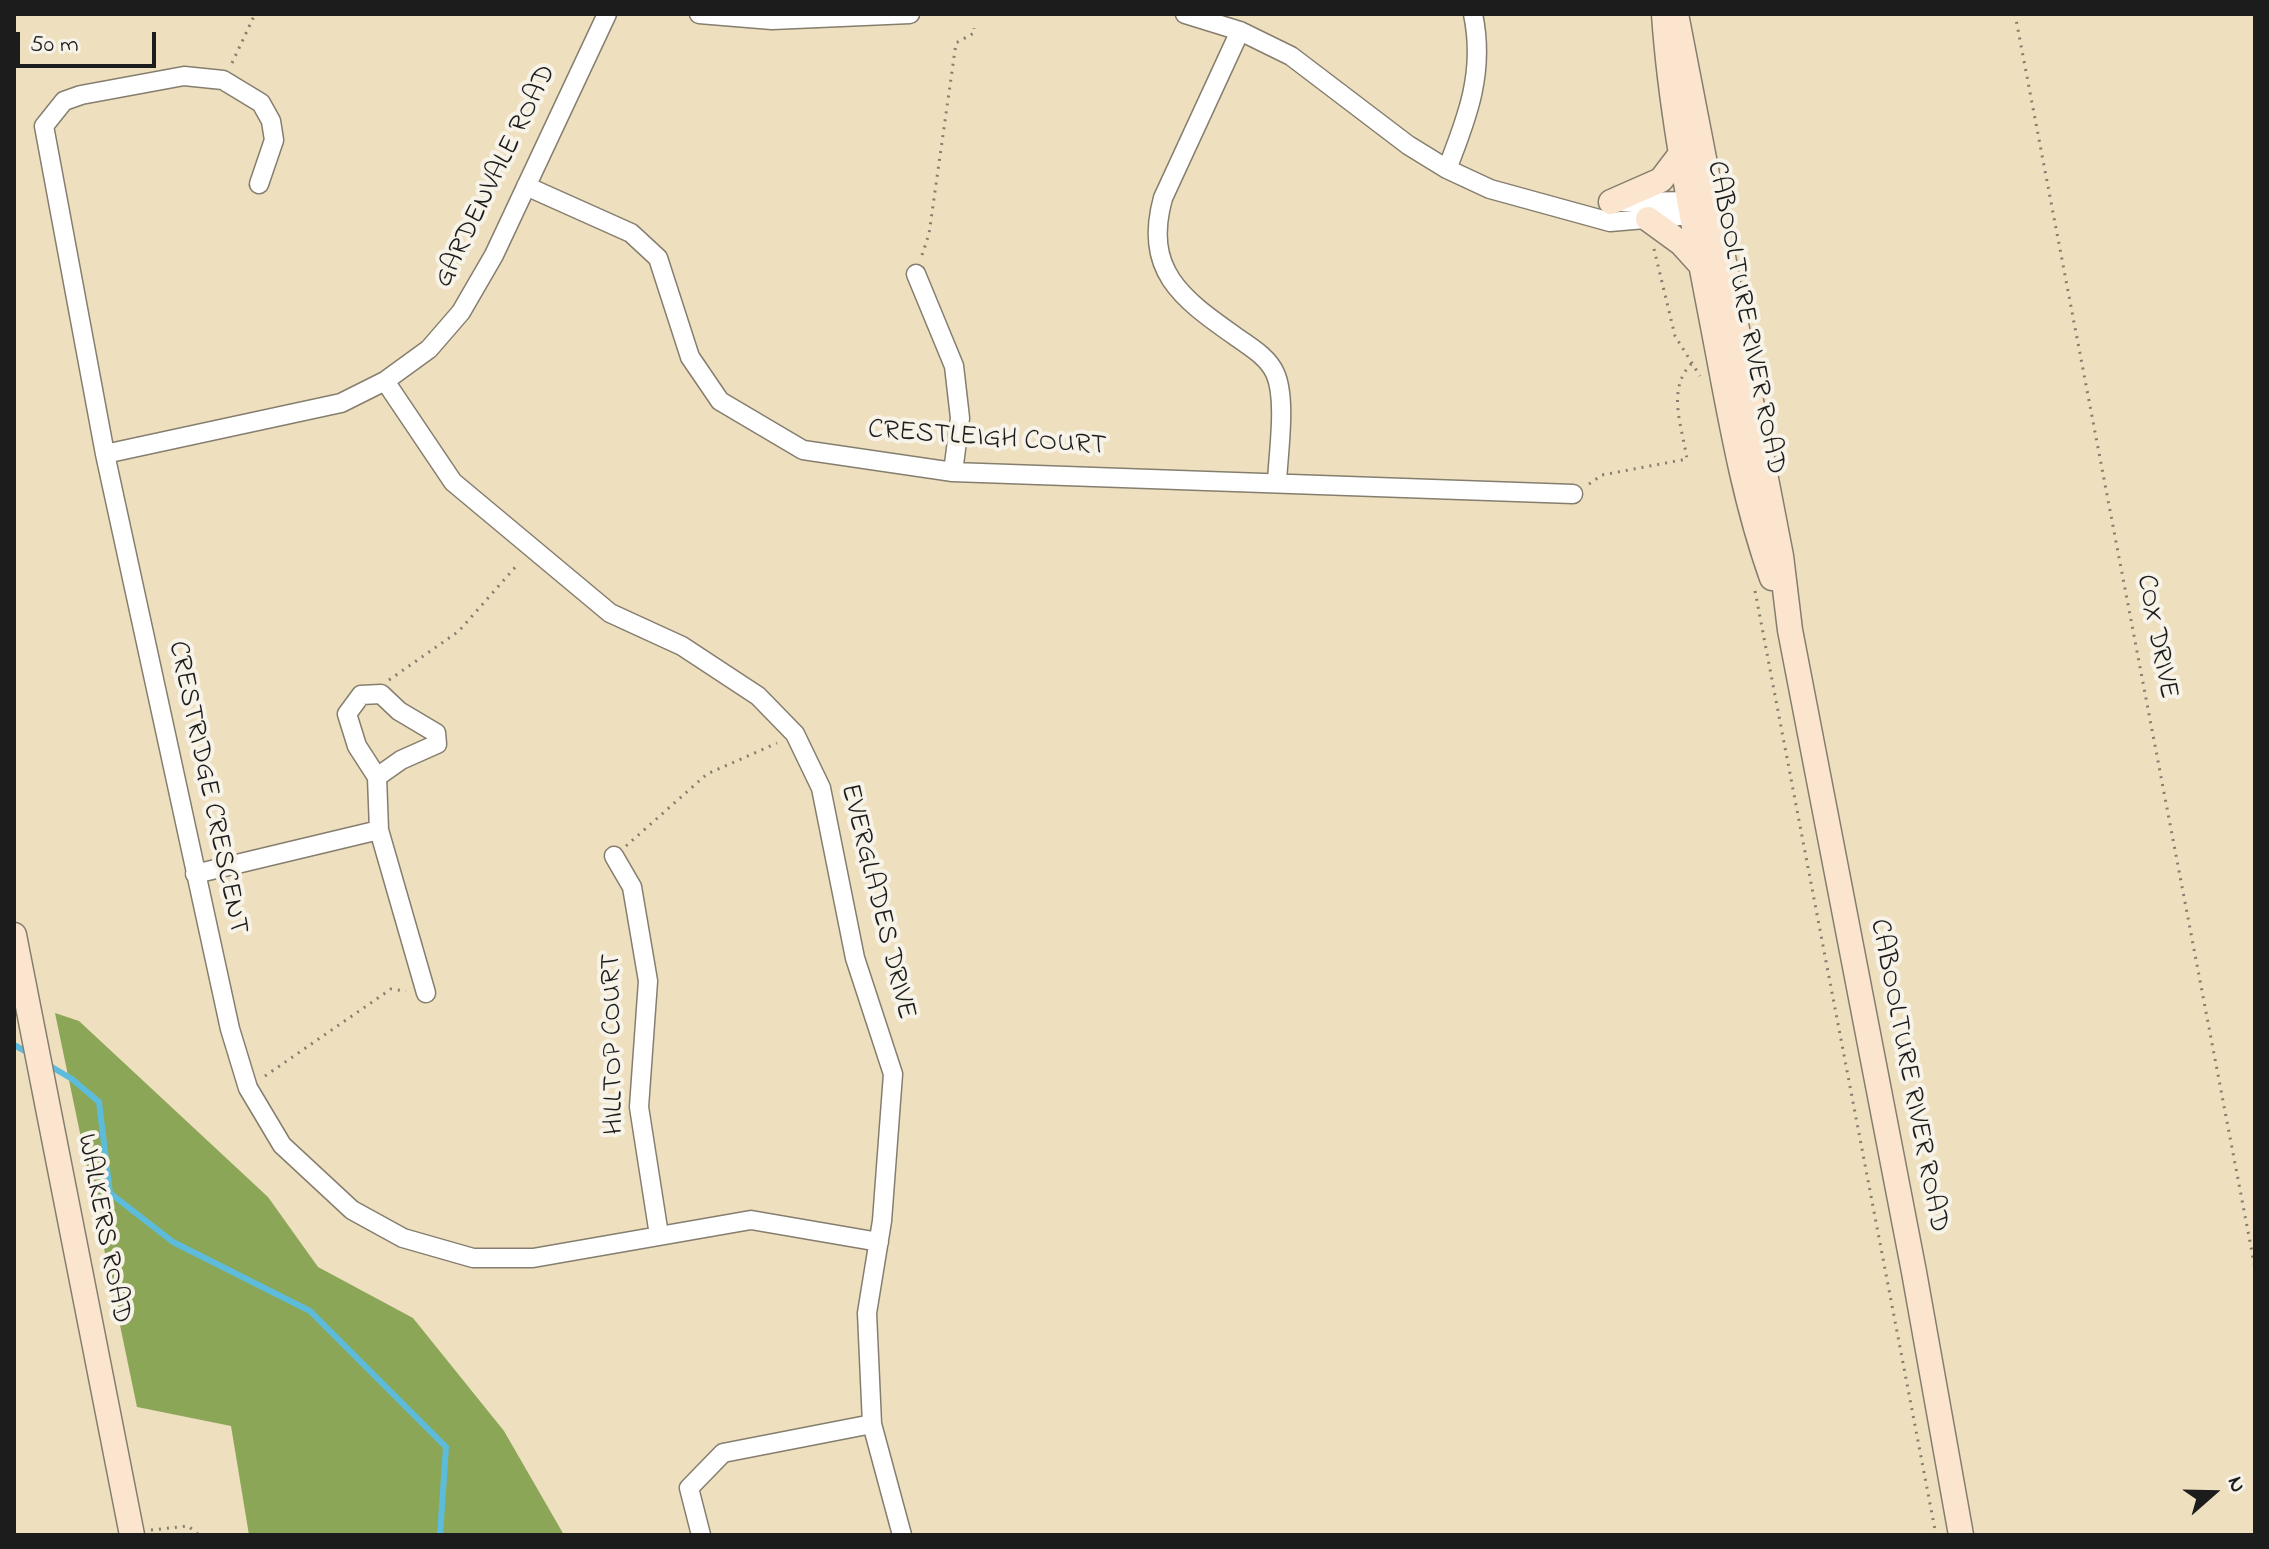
<!DOCTYPE html>
<html>
<head>
<meta charset="utf-8">
<style>
	body { margin:0 }
	#map { position:relative; width:2269px; height:1549px; overflow:hidden; background:#eedfbf; font-family:"Indie Flower",sans-serif }
	canvas { display:block }
	.frame { position:absolute; inset:0; border:16px solid #1c1c1c; pointer-events:none }
	.north { position:absolute; left:2173px; top:1453px; width:80px; height:80px; -webkit-text-stroke:6px #f7f3e8; paint-order:stroke; rotate:70deg; font-size:22px; font-weight:700; line-height:32px; text-align:center; color:#1c1c1c }
	.north::after { content:''; display:block; margin:auto; width:28px; height:36px; background:#1c1c1c; clip-path:polygon(50% 0,100% 100%,50% 72%,0 100%) }
	.scale { position:absolute; left:16px; top:32px; width:140px; height:36px; box-sizing:border-box; border:4px solid #1c1c1c; border-top:0; padding-left:10px; font-size:24px; line-height:28px; white-space:nowrap; color:#1c1c1c; -webkit-text-stroke:6px #f7f3e8; paint-order:stroke }
</style>
</head>
<body>
<div id="map">
<canvas width="2269" height="1549"></canvas>
<div class="frame"></div>
<div class="north">N</div>
<div class="scale">50 m</div>
</div>
<script>
const ctx = document.querySelector('canvas').getContext('2d');
ctx.lineJoin = 'round';
function fill(path, color) {
  ctx.fillStyle = color;
  ctx.fill(path, 'evenodd');
}
function strokePath(path, color, width, dash) {
  ctx.strokeStyle = color;
  ctx.lineWidth = width;
  ctx.lineCap = dash ? 'butt' : 'round';
  ctx.setLineDash(dash || []);
  ctx.stroke(path);
}
function drawText(font, color, halo, rows, align = 'center') {
  ctx.font = font + ' "Indie Flower",sans-serif';
  ctx.lineWidth = 8;
  ctx.setLineDash([]);
  ctx.textBaseline = 'middle';
  ctx.strokeStyle = halo;
  ctx.fillStyle = color;
  for (const [text, x, y, turn = 0] of rows) {
    ctx.save();
    ctx.translate(x, y);
    ctx.rotate((+turn || 0) * Math.PI / 180);
    ctx.textAlign = isNaN(turn) ? turn : align;
    if (halo) ctx.strokeText(text, 0, 0);
    ctx.fillText(text, 0, 0);
    ctx.restore();
  }
}
fill(new Path2D(`
	M55 1013 79 1021 268 1197 318 1267 413 1318 504 1431 564 1535H249L231 1426 137 1407Z`), '#8ca658');
strokePath(new Path2D(`
	M14 1045 29 1053
	M45 1063 72 1079 99 1102 110 1193 173 1242 310 1311 446 1447 440 1535`), '#5dbcdb', 6);
const street = new Path2D(`
	M699 14 772 20 910 14
	M1185 14 1240 31 1291 56 1408 145 1447 169 1490 189 1610 222 1703 214
	M1240 31 1163 198C1143 270 1181 298 1235 336 1250 347 1267 356 1275 373 1287 399 1278 454 1277 483
	M1447 169C1468 116 1485 71 1473 14
	M259 184 274 140 271 121 261 103 223 80 184 76 81 95 64 101 44 126 105 454 230 1029 248 1088 282 1145 352 1210 403 1238 473 1258H533L751 1220 879 1242
	M526 186 631 233 658 258 690 357 720 401 803 450 953 472 1573 494
	M1615 202 1701 201
	M916 274 954 366 960 418 953 472
	M385 381 453 482 610 613 682 646 758 696 795 734 821 788 855 958 893 1074 882 1221 867 1313 872 1424 902 1535
	M105 454 341 403 385 381 429 349 461 312 494 255 607 14
	M379 830 426 993
	M614 856 632 887 648 981 639 1107 659 1235
	M195 874 379 830 377 777 357 746 347 714 361 695 381 694 399 711 436 733 437 744 401 760 377 777
	M701 1535 689 1488 723 1453 872 1424`);
const secondary = new Path2D(`
	M1664 14C1671 116 1692 216 1711 316 1728 403 1742 494 1772 578
	M1676 14 1781 556 1790 630 1914 1272 1961 1535
	M1611 202 1661 180 1680 155
	M1648 219 1681 243 1700 264
	M14 935 132 1535`);
strokePath(street, '#857e6e', 21);
strokePath(secondary, '#857e6e', 27);
strokePath(new Path2D(`
	M2015 14 2255 1268
	M232 63 255 14
	M1654 249 1675 336 1700 376
	M922 255 929 234 956 43 974 33V28
	M1589 484 1602 475 1687 459C1682 426 1666 389 1692 363
	M1755 591 1936 1535
	M389 680 459 631 519 563
	M626 846 707 774 777 743
	M265 1076 391 989 406 991
	M151 1530 188 1526 199 1535`), '#857e6e', 3, [2, 6]);
strokePath(street, '#fff', 18);
strokePath(secondary, '#fce5cf', 24);
drawText('28px', '#1c1c1c', '#f7f3e8', [
	["GARDENVALE ROAD",497,177,-64],
	["CABOOLTURE RIVER ROAD",1744,318,79],
	["CRESTLEIGH COURT",987,440,4],
	["COX DRIVE",2155,637,79],
	["CRESTRIDGE CRESCENT",206,788,78],
	["EVERGLADES DRIVE",876,902,76],
	["HILLTOP COURT",615,1044,-91],
	["CABOOLTURE RIVER ROAD",1907,1076,79],
	["WALKERS ROAD",102,1229,79]
]);
</script>
</body>
</html>
